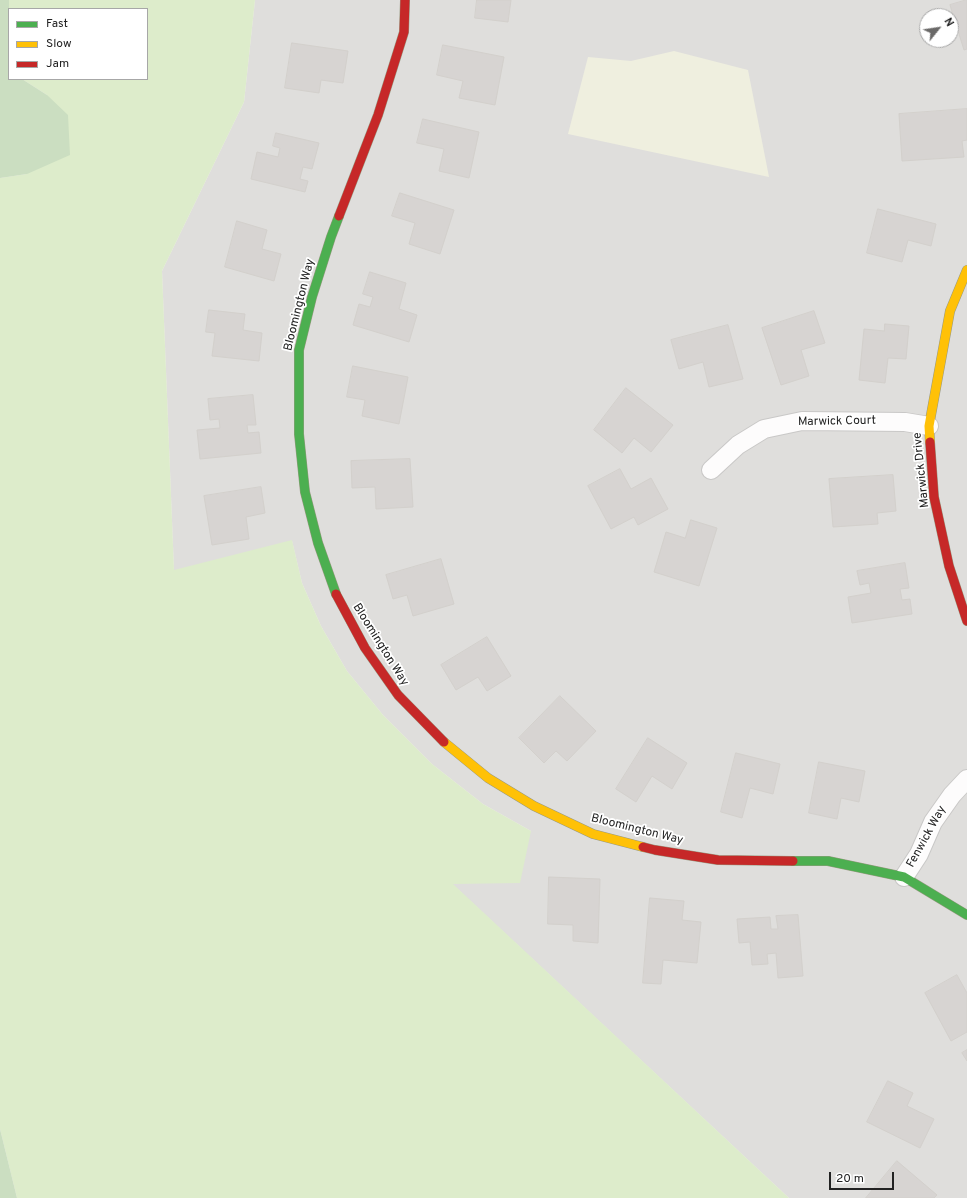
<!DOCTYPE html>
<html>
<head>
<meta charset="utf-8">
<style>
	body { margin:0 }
	#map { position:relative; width:967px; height:1198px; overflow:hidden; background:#f0eeeb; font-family:Overpass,sans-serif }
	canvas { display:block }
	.legend { position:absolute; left:8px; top:8px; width:140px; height:72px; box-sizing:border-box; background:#fff; border:1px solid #a7a7a7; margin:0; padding:5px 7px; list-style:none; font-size:12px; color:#222 }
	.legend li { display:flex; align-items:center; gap:8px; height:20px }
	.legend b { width:20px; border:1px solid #a7a7a7 }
	.north { position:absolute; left:919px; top:8px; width:40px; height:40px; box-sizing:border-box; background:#fff; border:1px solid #a7a7a7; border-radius:50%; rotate:60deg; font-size:11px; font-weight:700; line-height:16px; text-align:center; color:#222 }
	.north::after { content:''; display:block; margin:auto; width:14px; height:18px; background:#6a6968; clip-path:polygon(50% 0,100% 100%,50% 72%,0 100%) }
	.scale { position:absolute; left:829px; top:1172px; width:65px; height:18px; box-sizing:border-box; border:2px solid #222; border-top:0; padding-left:5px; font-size:12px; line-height:14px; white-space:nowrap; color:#222; -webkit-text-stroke:3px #fff; paint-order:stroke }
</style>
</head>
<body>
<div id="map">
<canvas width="967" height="1198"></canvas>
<ul class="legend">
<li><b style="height:5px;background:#4caf50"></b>Fast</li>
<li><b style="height:5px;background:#ffc107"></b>Slow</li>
<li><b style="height:5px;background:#c62828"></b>Jam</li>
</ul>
<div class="north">N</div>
<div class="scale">20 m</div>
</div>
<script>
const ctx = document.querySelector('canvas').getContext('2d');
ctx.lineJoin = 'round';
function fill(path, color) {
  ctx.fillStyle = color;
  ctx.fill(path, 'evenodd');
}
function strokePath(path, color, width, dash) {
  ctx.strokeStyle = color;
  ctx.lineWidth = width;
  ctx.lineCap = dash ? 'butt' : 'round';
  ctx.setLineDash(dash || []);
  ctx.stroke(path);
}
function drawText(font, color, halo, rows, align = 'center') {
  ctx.font = font + ' Overpass,sans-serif';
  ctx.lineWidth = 3.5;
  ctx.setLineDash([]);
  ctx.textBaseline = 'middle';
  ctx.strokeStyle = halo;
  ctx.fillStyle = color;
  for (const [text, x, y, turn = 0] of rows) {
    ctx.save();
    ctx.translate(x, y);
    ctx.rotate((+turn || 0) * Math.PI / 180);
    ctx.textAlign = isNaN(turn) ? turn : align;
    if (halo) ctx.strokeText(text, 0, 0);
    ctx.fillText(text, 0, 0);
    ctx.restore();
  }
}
fill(new Path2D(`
	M255 0H967V1198H789L452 884 531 831 483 804 432 764 383 715 347 671 321 626 302 583 292 541 174 571 162 271 244 102ZM927 16H951V40H927Z`), '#dfdedc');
fill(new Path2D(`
	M674 51 748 70 769 177 568 134 588 57 631 61Z`), '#efefdf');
fill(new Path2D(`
	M9 0H255L244 102 162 271 174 570 292 540 302 583 321 626 347 671 383 715 432 764 483 804 531 831 520 883 453 884 789 1198H17L0 1129V178L27 174 47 95 22 79H147V9H9V37Z`), '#ddeccb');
fill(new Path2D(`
	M0 0H9V79H22L47 95 68 115 70 155 27 174 0 178Z
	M0 1129 17 1198H0Z`), '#cbdec1');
const building = new Path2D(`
	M477 0H511L508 22 475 18Z
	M967 0V49L964 50 950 5Z
	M292 43 348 51 343 83 321 80 319 93 285 88Z
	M443 45 504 57 495 105 459 98 463 81 437 75Z
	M967 109V140L962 141 964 157 902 161 899 114Z
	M423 119 479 132 469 178 439 171 444 149 417 143Z
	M276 133 319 143 312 169 303 167 300 179 308 181 305 192 251 179 257 152 278 157 280 148 273 146Z
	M400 193 454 210 440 254 409 244 415 223 392 216Z
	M878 209 936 224 931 246 908 240 902 262 867 253Z
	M237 221 267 230 262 249 281 254 274 281 225 267Z
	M370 272 406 283 399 309 417 315 409 342 353 325 359 304 370 307 373 297 363 294Z
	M209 310 245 314 243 330 262 333 259 361 212 356 215 333 206 332Z
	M814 311 825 343 801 350 809 376 781 385 762 328Z
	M885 324 909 326 906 359 888 358 885 383 859 380 864 329 884 331Z
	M728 325 743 379 709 387 703 362 679 369 671 340Z
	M353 366 408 377 399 424 362 416 365 400 347 397Z
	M626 388 673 425 651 452 634 438 622 453 594 430Z
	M253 395 256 425H247L248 433 259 432 261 453 200 459 197 430 220 428 219 419 210 420 208 399Z
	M410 459 413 507 376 509 375 487 352 488 351 461Z
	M620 469 631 489 651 478 668 509 638 525 634 517 611 529 588 486Z
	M893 475 896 511 877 513 878 524 833 527 829 479Z
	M261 487 265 513 246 517 249 539 212 545 204 496Z
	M691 520 717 528 699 586 654 572 666 532 685 538Z
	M441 559 454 604 413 616 407 595 393 599 386 575Z
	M905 563 909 588 900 589 902 600 910 599 912 614 852 623 848 597 871 593 869 583 860 585 857 571Z
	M487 637 511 676 487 691 478 677 456 690 441 665Z
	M560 696 596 731 567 761 556 751 544 763 519 738Z
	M648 738 687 763 672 789 652 776 636 802 616 789Z
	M736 753 780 764 773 794 750 788 742 818 721 812Z
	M819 762 865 771 859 802 841 798 837 819 809 813Z
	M549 877 600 879 598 943 573 941V925L548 924Z
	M650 898 684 901 682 920 701 922 697 963 663 960 661 984 643 983Z
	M798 915 803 976 778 978 776 953 767 954 768 964 752 965 750 942 739 943 737 919 770 917 771 929H778L776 916Z
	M957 975 967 993V1032L951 1041 925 993Z
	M967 1050V1061L962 1053Z
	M888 1081 913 1093 907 1106 934 1119 920 1148 867 1122Z
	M897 1161 937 1195 934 1198H866Z`);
fill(building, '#d7d4d2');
strokePath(building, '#d3d0cc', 1);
const street = new Path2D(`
	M711 470 738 445 764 429 802 421 905 422 929 426
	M904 877 919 854 933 822 952 795 967 779`);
const fast = new Path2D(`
	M336 594 318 543 305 492 299 434V350L312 297 331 237 339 216
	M793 861H828L904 877 967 915`);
const slow = new Path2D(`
	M930 442 929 426 950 311 967 270
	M444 742 488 778 534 806 593 834 643 847`);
const jam = new Path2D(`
	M339 216 378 115 404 32 405 0
	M930 442 934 497 949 566 967 621
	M336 594 365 648 398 695 444 742
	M643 847 655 850 718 860 793 861`);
strokePath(street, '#c9c8c7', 20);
strokePath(fast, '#999a82', 10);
strokePath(slow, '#999a82', 10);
strokePath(jam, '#999a82', 10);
strokePath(street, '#fdfcfc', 18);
strokePath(fast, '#4caf50', 9);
strokePath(slow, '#ffc107', 9);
strokePath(jam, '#c62828', 9);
drawText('12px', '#222', '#fff', [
	["Bloomington Way",300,305,-76],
	["Marwick Court",837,422,-1],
	["Marwick Drive",922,470,-96],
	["Bloomington Way",380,645,58],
	["Bloomington Way",637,830,14],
	["Fenwick Way",927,837,-61]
]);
</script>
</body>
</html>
